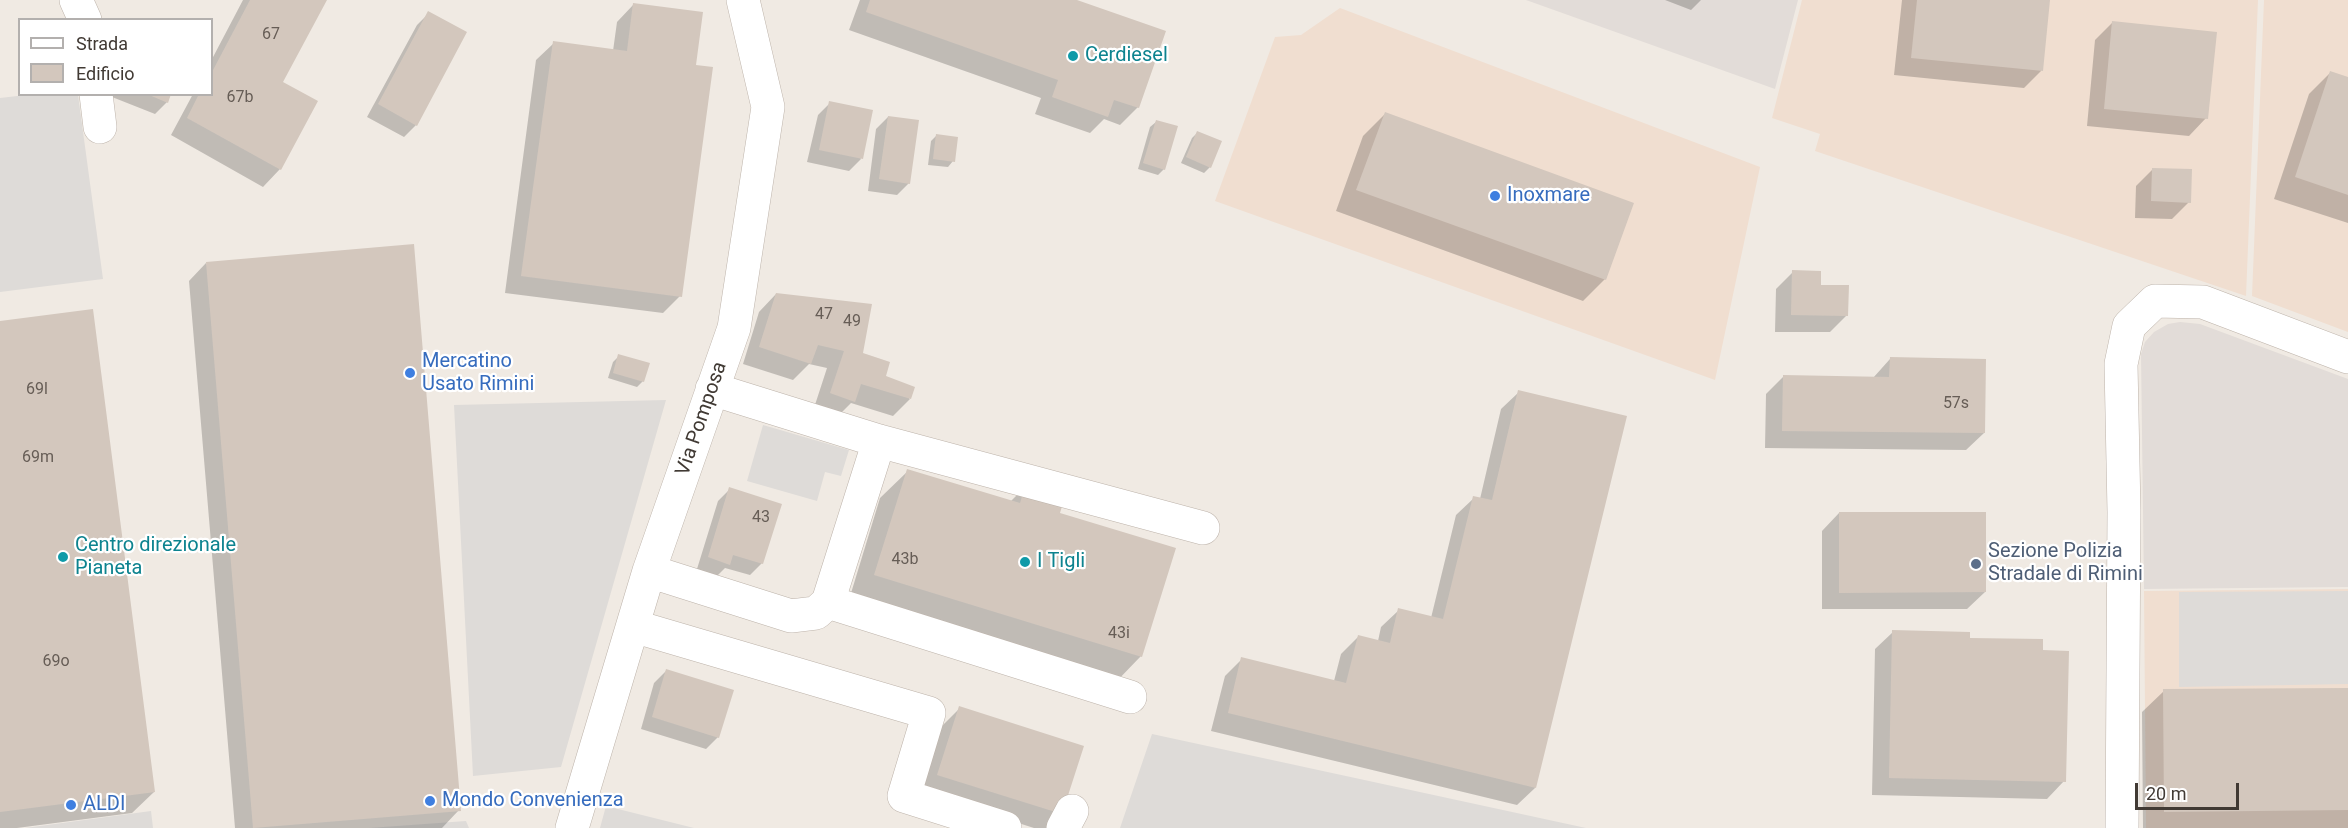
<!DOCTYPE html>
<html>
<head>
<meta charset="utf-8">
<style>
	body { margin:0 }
	#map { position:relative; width:2348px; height:828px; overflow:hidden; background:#f0eae3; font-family:Roboto,sans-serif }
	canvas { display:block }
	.legend { position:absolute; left:18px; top:18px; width:195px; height:78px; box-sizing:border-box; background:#fff; border:2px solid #b3b0ae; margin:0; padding:8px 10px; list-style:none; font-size:18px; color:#413a34 }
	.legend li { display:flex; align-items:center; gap:12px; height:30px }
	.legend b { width:30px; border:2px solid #b3b0ae }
	.scale { position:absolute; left:2135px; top:783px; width:104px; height:27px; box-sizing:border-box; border:3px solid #413a34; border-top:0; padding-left:8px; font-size:18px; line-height:21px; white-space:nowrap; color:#413a34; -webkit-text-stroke:4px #fff; paint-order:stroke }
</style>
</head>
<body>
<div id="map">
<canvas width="2348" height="828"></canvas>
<ul class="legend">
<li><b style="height:8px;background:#fff"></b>Strada</li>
<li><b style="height:16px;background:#d3c7bd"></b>Edificio</li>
</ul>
<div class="scale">20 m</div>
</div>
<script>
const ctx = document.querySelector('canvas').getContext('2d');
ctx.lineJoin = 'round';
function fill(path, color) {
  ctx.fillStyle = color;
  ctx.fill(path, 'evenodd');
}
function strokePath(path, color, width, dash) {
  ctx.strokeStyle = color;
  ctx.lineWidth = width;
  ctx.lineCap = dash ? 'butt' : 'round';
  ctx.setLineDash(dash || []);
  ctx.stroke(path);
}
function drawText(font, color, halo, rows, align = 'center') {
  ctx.font = font + ' Roboto,sans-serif';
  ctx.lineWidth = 4.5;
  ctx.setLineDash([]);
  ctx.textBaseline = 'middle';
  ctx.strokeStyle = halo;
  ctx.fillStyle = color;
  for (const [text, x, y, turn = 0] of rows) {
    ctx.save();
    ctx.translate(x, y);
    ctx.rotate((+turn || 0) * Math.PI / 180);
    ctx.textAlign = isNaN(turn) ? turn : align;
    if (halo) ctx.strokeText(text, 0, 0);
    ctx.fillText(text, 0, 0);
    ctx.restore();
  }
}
fill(new Path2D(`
	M1802 0H2258L2246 296 1815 151 1820 134 1772 118Z
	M2264 0H2348V332L2252 296Z
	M1340 8 1760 167 1715 380 1215 201 1275 37 1301 35Z
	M2348 589V828H2146L2144 591Z`), '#f0ded0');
fill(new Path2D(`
	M1526 0H1798L1775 89Z
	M2180 322 2200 324 2348 379V587L2144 589 2141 354 2145 342 2154 332 2168 324Z`), '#e2dcd8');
fill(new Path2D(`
	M26 95H78L103 279 0 292V98Z
	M666 400 561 767 473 776 454 405Z
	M763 425 849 450 841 476 825 472 817 501 747 481Z
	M2348 591V684L2179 687V592Z
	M1152 734 1586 828H1120Z
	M606 806 694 828H600Z
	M151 811 153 828H25Z
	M466 821 469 828H369Z`), '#dedbd8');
fill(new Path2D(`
	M243 0H325L281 83 280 169 263 187 171 135 193 94H212V59Z
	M860 0H1073L1138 107 1120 125 1104 119 1090 133 1035 114 1041 98 849 30Z
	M1665 0H1701L1691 10Z
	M1902 0H2048L2041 71 2024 88 1894 75Z
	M634 4 694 67 680 296 663 313 505 293 536 60 554 43 613 51 617 22Z
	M429 13 416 125 404 137 367 117 417 25Z
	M2113 22 2206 118 2189 136 2087 126 2095 40Z
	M2330 73 2348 79V223L2274 199 2309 94Z
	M114 94H170L167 102 155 114 112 97Z
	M830 103 861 159 849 171 807 162 818 115Z
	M1385 114 1605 279 1583 301 1336 211 1363 136Z
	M888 117 909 183 897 195 868 191 876 129Z
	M1156 122 1164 169 1158 175 1138 169 1150 127Z
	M1198 132 1210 167 1204 173 1181 163 1192 138Z
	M937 135 953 161 948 167 928 165 931 141Z
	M2153 169 2189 202 2172 219 2135 218 2136 186Z
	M206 263 459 810 442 828H235L189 281Z
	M1793 272 1819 286 1847 315 1830 332H1775L1776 289Z
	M776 294 862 354 910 399 893 416 851 403 836 418 813 411 827 368 809 364 793 380 743 364 759 312Z
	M0 322 154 792 132 813 17 828H0Z
	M619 356 643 381 637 387 608 378 613 362Z
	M1890 359 1984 433 1966 450 1765 448 1766 394 1783 377 1873 378Z
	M1519 392 1535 788 1517 805 1211 731 1225 676 1242 659 1334 681 1341 654 1358 637 1378 641 1381 627 1399 610 1431 618 1456 515 1474 498 1480 499 1501 409Z
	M908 471 1010 502 1026 486 1058 514 1141 656 1114 684 848 603 880 498Z
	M730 489 762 563 750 575 725 568 717 576 697 569 718 501Z
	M1839 513 1985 592 1967 609H1822V531Z
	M1893 632 1969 639 2042 652 2064 781 2047 799 1872 795 1875 649Z
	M666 671 718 737 706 749 641 729 654 683Z
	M2348 689V828H2143L2142 712 2164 691Z
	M960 708 1061 814 1046 828H1034L921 792 942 726Z`), '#0003');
fill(new Path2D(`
	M250 0H327L283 82 318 101 281 170 187 118 199 94H212V72Z
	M870 0H1077L1166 31 1139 108 1114 100 1108 117 1052 97 1058 80 866 12Z
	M1917 0H2050L2043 71 1911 58Z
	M633 3 703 12 696 65 713 67 682 297 521 276 553 41 627 51Z
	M428 11 467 32 417 126 378 104Z
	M2112 21 2217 32 2208 119 2104 109Z
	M2330 71 2348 77V195L2295 177Z
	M147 94H171L168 103Z
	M829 101 873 110 863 159 819 150Z
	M1385 112 1634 203 1606 280 1356 190Z
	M888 116 919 120 910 184 879 179Z
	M1156 120 1178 126 1165 170 1143 163Z
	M1197 131 1222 141 1211 168 1186 157Z
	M936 134 958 137 955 162 933 159Z
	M2152 168 2192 169 2191 203 2151 201Z
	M414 244 461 811 253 828 206 262Z
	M1792 270 1821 271V285H1849L1848 316 1791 315Z
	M776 293 872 304 863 353 890 362 886 376 915 387 911 399 861 384 855 402 830 393 844 351 818 345 811 364 759 347Z
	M93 309 155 792 0 812V321Z
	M618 354 650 363 644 382 613 373Z
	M1890 357 1986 359 1985 433 1782 431 1783 375 1889 377Z
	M1518 390 1627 416 1536 788 1228 713 1241 657 1346 683 1358 635 1390 643 1398 608 1443 619 1473 496 1492 500Z
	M907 469 1020 503 1026 484 1065 496 1060 513 1176 548 1142 657 874 575Z
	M729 487 782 504 763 564 733 555 730 565 708 557Z
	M1839 512H1986V592L1839 593Z
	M1892 630 1970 632V638L2043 639V650L2069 651 2066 782 1889 778Z
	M666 669 734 690 719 738 652 717Z
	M2348 688V810L2164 812 2163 689Z
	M959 706 1084 746 1062 814 937 775Z`), '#d3c7bd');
const minor = new Path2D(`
	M76 0 85 20
	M96 94 100 127
	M712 389 879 441 1203 528
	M649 571 791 616 816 613 828 602 879 441
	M828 602 1130 697
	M633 626 929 713 904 796 1005 828
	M572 828 649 571 734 328 768 107 743 0
	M1063 828 1072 811
	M2122 828 2124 512 2121 364 2129 326 2155 301 2203 302 2348 357`);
strokePath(minor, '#bdb3aa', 34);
strokePath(minor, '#fff', 33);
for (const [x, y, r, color] of [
	[1073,56,6,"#0f9aa8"],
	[1495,196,6,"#3f7fe0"],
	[410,373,6,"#3f7fe0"],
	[63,557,6,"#0f9aa8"],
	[1025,562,6,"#0f9aa8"],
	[1976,564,6,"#5c6f8a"],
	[430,801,6,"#3f7fe0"],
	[71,805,6,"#3f7fe0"]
]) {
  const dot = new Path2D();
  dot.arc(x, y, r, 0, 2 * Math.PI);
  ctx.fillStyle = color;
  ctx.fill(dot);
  strokePath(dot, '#fff', 2);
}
drawText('16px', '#665d56', null, [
	["67",271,35],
	["67b",240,98],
	["47",824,315],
	["49",852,322],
	["69l",37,390],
	["57s",1956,404],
	["69m",38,458],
	["43",761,518],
	["43b",905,560],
	["43i",1119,634],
	["69o",56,662]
]);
drawText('20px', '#0d838f', '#fff', [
	["Cerdiesel",1085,56],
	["Centro direzionale",75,546],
	["Pianeta",75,569],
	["I Tigli",1037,562]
], 'left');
drawText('20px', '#366cbe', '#fff', [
	["Inoxmare",1507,196],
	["Mercatino",422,362],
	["Usato Rimini",422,385],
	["Mondo Convenienza",442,801],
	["ALDI",83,805]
], 'left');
drawText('20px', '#413a34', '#fff', [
	["Via Pomposa",702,419,-71]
]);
drawText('20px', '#4e5e75', '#fff', [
	["Sezione Polizia",1988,552],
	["Stradale di Rimini",1988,575]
], 'left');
</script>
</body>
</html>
